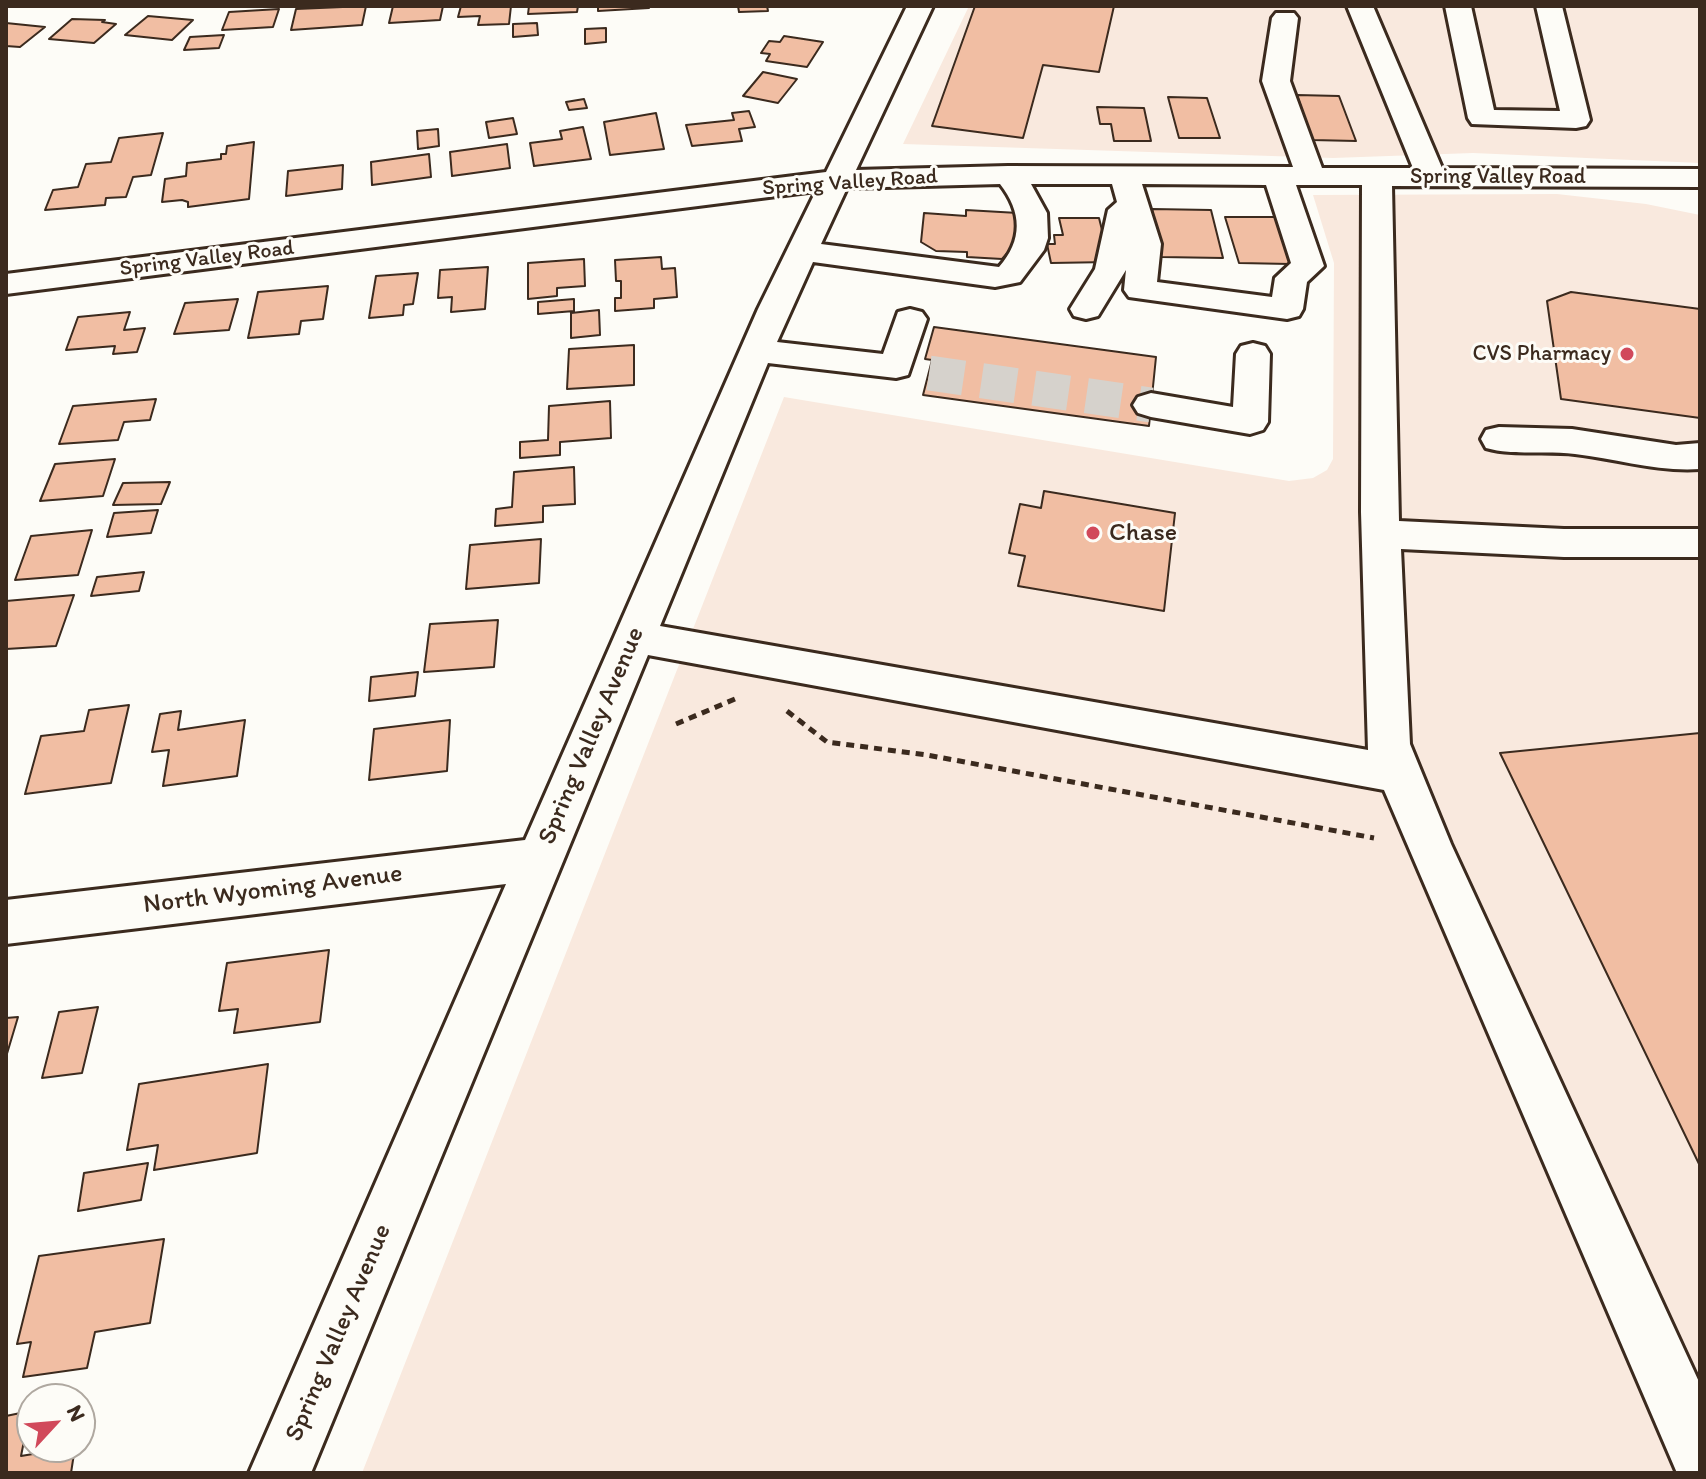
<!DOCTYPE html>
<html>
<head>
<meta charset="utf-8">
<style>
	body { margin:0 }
	#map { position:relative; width:1706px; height:1479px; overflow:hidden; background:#fdfcf7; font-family:Itim,sans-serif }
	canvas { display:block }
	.frame { position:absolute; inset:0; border:8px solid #3b2a1e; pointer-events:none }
	.north { position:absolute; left:16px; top:1383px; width:80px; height:80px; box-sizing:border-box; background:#fdfcf7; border:2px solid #afa8a0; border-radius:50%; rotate:64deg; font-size:22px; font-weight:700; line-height:32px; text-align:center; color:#3b2a1e }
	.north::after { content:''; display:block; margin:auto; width:28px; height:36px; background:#d1495b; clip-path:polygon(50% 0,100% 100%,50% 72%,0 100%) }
</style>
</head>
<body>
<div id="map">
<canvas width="1706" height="1479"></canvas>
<div class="frame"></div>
<div class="north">N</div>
</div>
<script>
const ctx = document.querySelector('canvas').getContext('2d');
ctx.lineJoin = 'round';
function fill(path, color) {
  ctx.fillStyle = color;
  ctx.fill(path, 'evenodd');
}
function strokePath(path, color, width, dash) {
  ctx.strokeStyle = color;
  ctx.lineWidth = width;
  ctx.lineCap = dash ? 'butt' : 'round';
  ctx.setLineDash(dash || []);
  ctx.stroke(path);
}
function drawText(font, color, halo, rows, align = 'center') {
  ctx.font = font + ' Itim,sans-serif';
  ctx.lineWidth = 6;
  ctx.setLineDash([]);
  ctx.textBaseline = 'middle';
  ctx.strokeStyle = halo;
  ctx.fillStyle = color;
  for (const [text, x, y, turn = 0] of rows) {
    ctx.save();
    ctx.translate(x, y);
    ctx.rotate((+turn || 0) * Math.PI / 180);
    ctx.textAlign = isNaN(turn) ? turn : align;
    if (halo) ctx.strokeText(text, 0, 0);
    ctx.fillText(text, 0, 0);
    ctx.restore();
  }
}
fill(new Path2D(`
	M969 6H1700V163L1473 153 1333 158 903 144Z
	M1557 194 1646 204 1700 215V1473H362L784 397 1289 481 1313 478 1327 470 1333 459 1334 263 1313 195Z`), '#f9e9de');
const building = new Path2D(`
	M366 6 362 25 291 30 296 9Z
	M393 6H443L440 20 389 23Z
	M461 6H511L509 24 478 25 480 16 458 17Z
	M529 6H578L577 12 528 14Z
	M598 6H649V8L598 11Z
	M738 6H767L768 11 739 12Z
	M975 6H1114L1099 72 1043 65 1023 138 932 126Z
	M279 9 273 27 222 30 229 12Z
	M148 16 193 20 172 40 125 35Z
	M72 19 105 20 102 22 116 24 94 43 49 39Z
	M6 23 45 27 20 47 6 46Z
	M537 23 538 35 513 37V24Z
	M606 28V42L585 44V29Z
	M224 35 219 48 184 50 190 37Z
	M784 36 823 42 807 67 766 61 770 54 761 53 769 41 780 42Z
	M763 72 797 79 778 103 743 96Z
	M1297 95 1339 96 1356 141 1312 140Z
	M1168 97 1207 98 1220 138H1179Z
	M584 99 587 108 569 110 566 102Z
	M1097 107 1144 108 1151 141H1114L1111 124H1100Z
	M749 111 755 127 739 129 742 141 692 146 686 125 734 120 732 113Z
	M656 113 664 149 610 155 604 122Z
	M513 118 517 134 489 138 486 122Z
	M583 127 591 159 534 166 530 143 562 139 560 131Z
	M438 129 439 146 418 149 417 131Z
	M163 133 151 175 133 177 126 197 106 198 105 205 45 210 53 190 78 187 86 164 111 162 119 138Z
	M254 142 249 199 188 207V202L182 200 162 202 165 179 186 176 187 163 221 159V154H226L227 146Z
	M507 144 510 168 452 176 450 152Z
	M429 154 431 177 372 185 371 162Z
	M343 165 342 189 286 196 288 171Z
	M1152 209 1211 210 1223 258 1161 257Z
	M966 210 1018 213 1017 242 1002 259 967 257V252L936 251 921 242 924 213 966 216Z
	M1225 217H1276L1290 264 1239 263Z
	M1059 218H1099L1110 262 1051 263 1047 244H1055L1054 235H1063Z
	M661 257 662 269 675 268 677 297 654 299V308L615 311V298H621V281H616L615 260Z
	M584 259 585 286 557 288V296L528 299V263Z
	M488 267 485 309 451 312 452 297 438 298 440 270Z
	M418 273 413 304 404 305 403 315 369 318 376 276Z
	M328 286 323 319 301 321 299 334 248 338 258 292Z
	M1571 292 1700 309V418L1561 399 1547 301Z
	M238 299 229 330 174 334 185 303Z
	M574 299V311L538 314V302Z
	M599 310 600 335 571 338V313Z
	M130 312 124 330 145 328 137 352 113 354 115 346 66 350 78 317Z
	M934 327 1156 357 1149 426 923 395 932 360 925 359Z
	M634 345V385L567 389 569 349Z
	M156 399 150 420 124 422 118 440 59 444 73 406Z
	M610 401 611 438 560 442V455L520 458V442L548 440 549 406Z
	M115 459 103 496 40 501 55 464Z
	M574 467 575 504 543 506V522L495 526 496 509 512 507 514 472Z
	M170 482 161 504 113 505 123 483Z
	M1044 491 1175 513 1164 611 1018 586 1025 556 1009 553 1020 504 1041 508Z
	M158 510 151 533 107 537 114 513Z
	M92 530 78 575 15 580 31 536Z
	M541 539 539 583 466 589 470 545Z
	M144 572 139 591 91 596 97 577Z
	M74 595 56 646 6 649V601Z
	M498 620 494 667 424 672 430 624Z
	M418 672 415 696 369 701 371 677Z
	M129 705 111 783 25 794 41 736 84 731 89 710Z
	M181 711 178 730 245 720 237 776 163 786 169 750 152 752 160 714Z
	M450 720 447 771 369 780 374 729Z
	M1700 733V1166L1500 753Z
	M329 950 320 1022 234 1033 238 1009 219 1011 227 963Z
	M98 1007 82 1073 42 1078 59 1012Z
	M18 1017 6 1057V1018Z
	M268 1064 257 1153 154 1170 158 1145 127 1150 139 1084Z
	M148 1163 141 1200 78 1211 84 1173Z
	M164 1239 150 1323 95 1332 87 1368 23 1377 31 1342 17 1344 39 1256Z
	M30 1411 21 1456 75 1447 71 1473H6V1416Z`);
fill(building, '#f1bea3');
strokePath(building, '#3b2a1e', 2);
strokePath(new Path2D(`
	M929 373 1151 405`), '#d6d2cc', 35, [35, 18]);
const minor = new Path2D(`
	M907 6H933L856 170 1008 166 1293 167 1262 81 1272 18 1276 13H1294L1298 18 1290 81 1322 168H1413L1347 6H1373L1442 168 1700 169V187L1392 186 1399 521 1564 529H1700V557H1564L1401 549 1410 744 1451 844 1700 1384V1473H1677L1384 790 648 655 311 1473H249L506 884 6 944V900L525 840 758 309 816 191 6 294V274L826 172ZM1000 184C1022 212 1023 240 999 267L821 244 847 188ZM1031 184H1112L1117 202 1108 210 1095 269 1070 309 1074 316 1086 319 1098 316 1126 270 1124 290 1129 297 1287 319 1299 316 1303 309 1307 282 1324 266 1296 185H1362L1361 512 1368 750 660 626 768 363 896 378 908 375 927 319 922 312 910 309 898 312 883 354 777 342 813 262 995 287 1020 282 1044 250 1048 238 1047 213ZM1142 184 1266 185 1291 263 1275 278 1272 297 1157 282 1161 244Z
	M1445 6H1471L1494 110 1560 111 1536 6H1562L1590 120 1586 126 1576 128 1472 124 1468 118Z
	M1253 343 1265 346 1270 354 1268 422 1263 430 1250 434 1151 417 1138 413 1133 405 1138 397 1151 393 1233 407 1236 354 1241 346Z
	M1499 427 1572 429 1676 445 1700 443V469C1658 472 1617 459 1575 454 1545 450 1515 456 1486 448L1481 439 1486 430Z`);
strokePath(minor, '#3b2a1e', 6);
strokePath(new Path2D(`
	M787 711 827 742 927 755 1374 838
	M676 724 735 699`), '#3b2a1e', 5, [8, 6]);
fill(minor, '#fdfcf7');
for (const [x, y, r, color] of [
	[1627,354,8,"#d1495b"],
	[1093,533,8,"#d1495b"]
]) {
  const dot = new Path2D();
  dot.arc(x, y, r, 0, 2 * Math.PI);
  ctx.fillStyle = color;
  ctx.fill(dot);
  strokePath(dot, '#fdfcf7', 3);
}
drawText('22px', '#3b2a1e', '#fdfcf7', [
	["Spring Valley Road",1498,177],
	["Spring Valley Road",850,183,-4],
	["Spring Valley Road",207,259,-7]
]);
drawText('22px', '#3b2a1e', '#fdfcf7', [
	["CVS Pharmacy",1611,354]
], 'right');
drawText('26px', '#3b2a1e', '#fdfcf7', [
	["Chase",1109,533]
], 'left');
drawText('26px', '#3b2a1e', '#fdfcf7', [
	["Spring Valley Avenue",592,736,-67],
	["North Wyoming Avenue",273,890,-7],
	["Spring Valley Avenue",339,1333,-67]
]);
</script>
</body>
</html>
